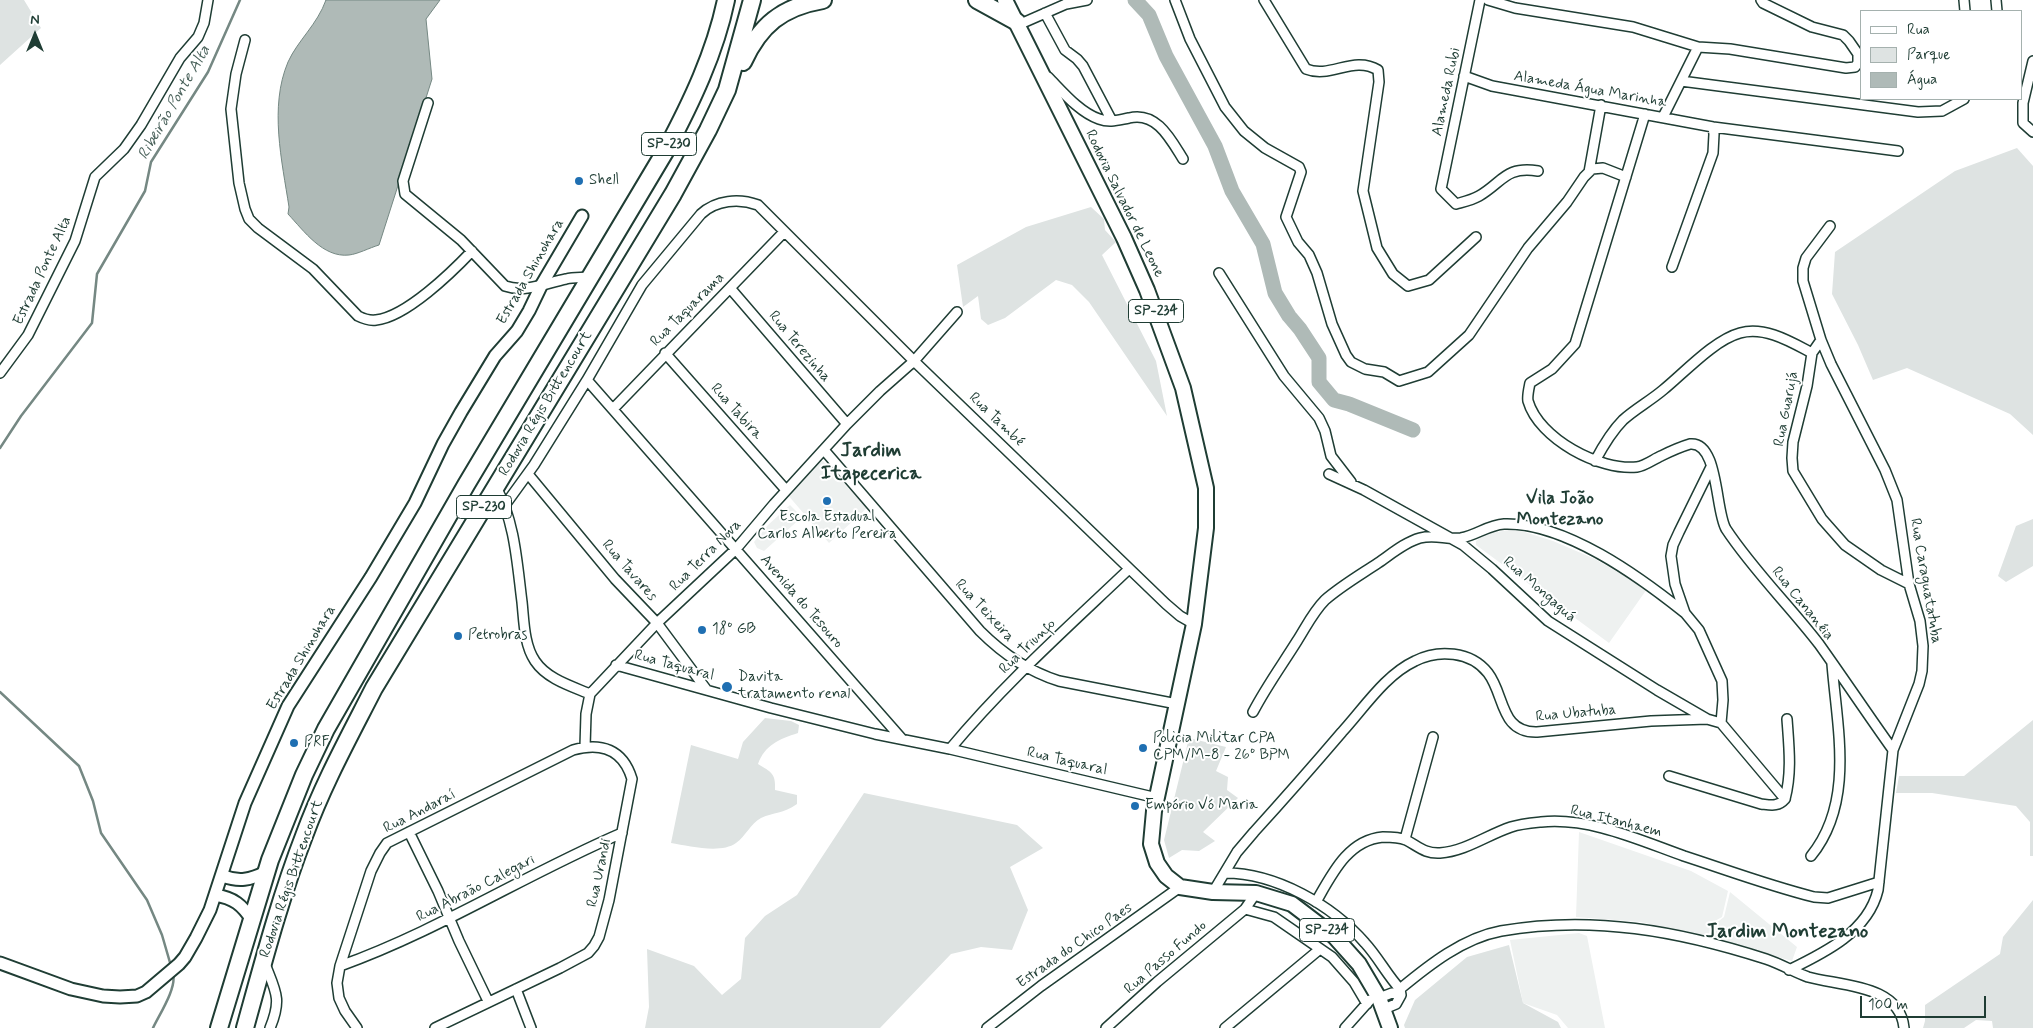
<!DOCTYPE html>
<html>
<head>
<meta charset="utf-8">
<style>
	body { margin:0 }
	#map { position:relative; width:2033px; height:1028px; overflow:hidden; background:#fff; font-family:Mynerve,sans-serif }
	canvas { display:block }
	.legend { position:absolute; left:1860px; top:10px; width:162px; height:90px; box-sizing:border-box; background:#fff; border:1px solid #a5b1ae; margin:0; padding:6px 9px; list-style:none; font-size:15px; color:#1f3d34 }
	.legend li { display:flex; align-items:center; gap:10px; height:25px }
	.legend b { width:25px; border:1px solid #a5b1ae }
	.north { position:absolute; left:10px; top:10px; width:50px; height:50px; -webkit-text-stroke:4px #fff; paint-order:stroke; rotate:0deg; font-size:14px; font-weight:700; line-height:20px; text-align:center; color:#1f3d34 }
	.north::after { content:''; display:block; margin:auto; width:18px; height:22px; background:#1f3d34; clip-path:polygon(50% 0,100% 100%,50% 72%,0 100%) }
	.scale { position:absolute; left:1860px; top:996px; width:126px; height:22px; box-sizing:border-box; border:2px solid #1f3d34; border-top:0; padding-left:6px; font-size:15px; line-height:18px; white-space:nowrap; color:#1f3d34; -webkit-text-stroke:4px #fff; paint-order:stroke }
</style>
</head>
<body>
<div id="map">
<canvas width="2033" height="1028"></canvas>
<ul class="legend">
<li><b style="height:6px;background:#fff"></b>Rua</li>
<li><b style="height:14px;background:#dee3e2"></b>Parque</li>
<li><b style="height:14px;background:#afbab7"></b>Água</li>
</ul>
<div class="north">N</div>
<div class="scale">100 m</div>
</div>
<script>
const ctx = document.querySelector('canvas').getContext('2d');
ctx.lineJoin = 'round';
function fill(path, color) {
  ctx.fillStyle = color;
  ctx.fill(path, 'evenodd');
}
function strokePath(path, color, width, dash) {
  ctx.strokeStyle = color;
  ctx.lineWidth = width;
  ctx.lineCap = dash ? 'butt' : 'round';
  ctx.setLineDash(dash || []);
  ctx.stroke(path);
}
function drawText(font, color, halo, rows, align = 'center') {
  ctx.font = font + ' Mynerve,sans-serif';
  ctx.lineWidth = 4;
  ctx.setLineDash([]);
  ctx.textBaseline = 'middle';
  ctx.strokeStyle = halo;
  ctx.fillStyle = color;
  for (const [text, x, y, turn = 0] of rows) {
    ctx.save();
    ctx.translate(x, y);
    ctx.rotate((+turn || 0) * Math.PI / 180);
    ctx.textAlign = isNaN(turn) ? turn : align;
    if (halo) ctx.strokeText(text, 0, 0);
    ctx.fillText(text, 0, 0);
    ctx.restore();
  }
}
fill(new Path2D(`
	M823 461 867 508 829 543 787 494 817 463Z
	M790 505 802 517 764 551 757 548 754 542 768 525Z
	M1515 529 1553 541 1595 559 1647 589 1609 643 1476 545V541L1485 534Z
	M1579 832 1691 871 1728 891 1722 917 1713 922 1708 937 1641 922 1576 917Z
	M1730 892 1797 947 1792 961 1711 938 1715 924 1724 917Z
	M1579 933 1587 936 1605 1028H1568L1557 1015 1523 1003 1510 940Z`), '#eef1f0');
fill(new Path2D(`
	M0 0H24L41 28 0 65Z
	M2017 148 2033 166V435L2010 414 1907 368 1873 380 1858 345 1832 294 1835 252 1955 171Z
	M1091 207 1104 219 1105 230 1116 242 1102 255 1156 361 1167 416 1089 302 1072 285 1056 280 1005 318 988 325 981 319 978 296 963 307 957 265 1026 227Z
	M2033 519V566L2006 582 1998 576 2016 526Z
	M765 718 791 721 799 725 798 733C779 739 765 745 758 764 771 772 776 773 775 790L797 795V804C783 814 774 812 761 818 750 824 746 836 736 843 721 854 689 846 671 843L691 745 738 759 743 742Z
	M2033 720V856H2030V822L2016 806 1932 793H1896L1899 776H1964Z
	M1189 738 1226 747 1216 771 1228 777 1227 790 1238 798 1203 832 1215 841 1199 851 1182 850 1169 858 1164 840Z
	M864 793 1017 825 1043 848 1010 867 1028 910 1012 950 981 947 951 954 880 1028H645L649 1007 647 949 694 966 722 995 741 979 745 938 765 916 797 895Z
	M2033 900V1028H1993L1992 1021 1976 1020 1964 1028H1923L1925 1021V1005L2000 954 2003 937Z
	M1509 945 1523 1003 1558 1022 1561 1028H1405L1404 1025 1415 1000 1467 957Z`), '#dee3e2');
const water = new Path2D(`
	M326 0H440L426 19 432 79 379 245C369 248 358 254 349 255 323 258 304 231 288 214L289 207C282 161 269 107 288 62 298 40 317 25 326 0Z`);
fill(water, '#afbab7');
strokePath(water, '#758883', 1);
strokePath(new Path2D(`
	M0 448 21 416 92 323 97 274 145 191 151 162 208 72 240 0
	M0 692 79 766 93 801 101 833 147 900 162 935 171 966
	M153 1028C159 1015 177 988 173 974`), '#758883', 2.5);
strokePath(new Path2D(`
	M1135 0 1149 15 1166 56 1215 146 1232 191 1263 244 1275 293 1289 316 1300 329 1319 358V382L1334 400 1349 404 1413 430`), '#afbab7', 15);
const minor = new Path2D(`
	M1175 0 1190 39 1225 107 1244 131 1265 148 1299 167 1301 172 1286 217 1298 242 1309 255 1317 273 1332 324 1346 355 1351 362 1365 369 1384 372 1399 381 1428 372 1469 335 1528 248 1567 202 1584 177 1592 169 1603 168 1626 177
	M1264 0 1306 69C1331 79 1353 55 1378 70L1379 82 1363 191 1377 248 1393 274 1408 286 1429 280 1476 237
	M1480 0 1441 189 1456 204C1463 202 1472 200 1479 196 1503 182 1505 166 1538 171
	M1488 0 1515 8 1633 27 1698 47 1730 49 1846 68 1855 67 1858 63V54L1849 41 1843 35 1812 27 1763 3 1761 0
	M1964 0 1965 11
	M1996 0 1997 11
	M1066 4 1087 0
	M1045 13 1065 50 1077 59 1083 66 1112 121
	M1018 25 1066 4 1069 0
	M245 40 236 74 231 109 239 183 245 209 249 219 258 228 313 269 358 316C364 319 369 321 376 320 406 317 452 272 472 251
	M2033 61 2023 103V123L2033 132
	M1464 76 1492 86 1713 127 1898 151
	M1048 77C1062 91 1079 112 1099 119 1110 123 1118 120 1129 118 1157 111 1171 140 1183 159
	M1681 81 1918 112 1942 111 1964 99
	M428 103 403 181 405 194 461 240 505 286C525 293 546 283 566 279 574 277 582 278 590 277
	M1645 114 1575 344 1552 369 1530 383C1529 388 1527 396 1528 401 1539 439 1600 471 1637 467 1645 466 1654 459 1661 456 1671 451 1680 447 1690 444 1719 441 1715 511 1726 529 1753 570 1789 605 1819 644 1844 679 1868 715 1893 750
	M1663 117 1698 47
	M1589 172 1601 105
	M1672 267 1713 153 1714 134 1713 127
	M1219 273 1284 376 1319 418 1325 431 1331 456 1351 482
	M730 288 847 424
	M1821 340 1812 353 1807 386 1793 442 1792 458 1793 471 1822 519 1845 545 1881 570 1909 584
	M665 353 786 490
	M0 373 28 335 75 241 95 177 124 149 141 125 180 58 198 37 204 23 208 0
	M587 380 642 285 701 214C716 200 739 198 758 205L914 361 1166 604 1180 616 1194 624
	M613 409 784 232
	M824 450 980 631C1003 654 1027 671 1059 681L1177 704
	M1595 461C1603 446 1611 432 1623 420 1635 409 1650 401 1663 390 1684 373 1714 340 1740 333 1765 326 1791 342 1812 353
	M1711 467 1679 532 1673 545 1671 556 1675 584 1685 613 1699 630 1722 681 1723 700 1721 723
	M528 474 615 579 657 623 706 689
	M1329 474 1364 490 1463 545 1492 569 1548 621 1657 690 1707 719
	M496 487C515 522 517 563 522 602 524 621 524 645 535 661 547 679 571 686 590 694
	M505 505 534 465 587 380 902 739
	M616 665 771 708 875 734 950 749 1157 798
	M1253 712C1266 687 1282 665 1297 641 1306 627 1313 612 1325 600 1341 586 1360 575 1378 563 1390 555 1405 542 1420 538 1436 534 1446 540 1461 538 1477 535 1488 525 1504 524 1565 522 1640 577 1685 613
	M585 747 586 714 590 694 657 623 736 549 774 504 847 424 880 391 914 361 957 312
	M950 749C1004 684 1068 627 1129 569
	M1669 776 1761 804C1771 805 1778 807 1785 799L1721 723
	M1785 799C1792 772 1789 747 1787 719
	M409 832 438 891 459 941 488 1001
	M1405 839 1433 737
	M1811 856C1855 802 1837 728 1832 664
	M1225 873C1276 873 1332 905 1365 943 1378 957 1387 975 1400 989
	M1213 892 1237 852 1254 832C1284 799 1313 766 1342 732 1364 708 1385 675 1415 661 1438 649 1471 651 1488 673 1505 695 1500 733 1537 732L1651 721 1707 719 1721 723
	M1316 902C1332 874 1348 840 1383 837 1390 837 1399 837 1406 840 1418 846 1425 854 1440 853 1466 851 1487 835 1511 827 1520 824 1531 823 1541 822 1590 817 1639 840 1684 856 1727 870 1770 886 1814 897L1828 898 1879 882
	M1245 909 1274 917 1332 957 1354 982 1367 1004
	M265 964C276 992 282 999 270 1028
	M340 966C438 931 526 874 622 833
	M1789 970C1824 953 1868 932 1878 890L1893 750 1919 684 1922 671 1923 646 1920 621 1909 584 1897 500 1885 470 1831 364 1821 340 1803 281V268L1806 258 1830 226
	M516 989 531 1028
	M1379 998 1392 993 1401 995
	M1384 1009 1396 1004 1401 995 1400 989C1429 965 1463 938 1501 931 1592 915 1679 931 1766 959 1781 964 1794 972 1808 977 1840 986 1900 984 1904 1028
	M357 1028 345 1011 339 998 337 983 340 966 371 871 380 853 387 843 573 750C601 742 623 749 632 779L609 900 599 937 594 946 588 953 560 968 435 1028
	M987 1028 1041 986 1180 887
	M1106 1028 1157 982 1245 909 1256 893
	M1225 1028 1320 949
	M1345 1028 1370 1000`);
const tertiary = new Path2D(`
	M223 876C239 882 250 880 266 872
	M215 895C234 898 242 905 252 920
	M0 963 71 989 103 996 120 997 137 996 146 992 179 964 185 957 196 938 210 910 245 803 288 706 371 577 415 503 443 444 461 412 495 356 517 331 529 311 542 284 582 216`);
const primary = new Path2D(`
	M1005 0 1124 238 1147 290 1183 388 1206 488V528L1194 624 1154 811 1151 844 1157 863 1166 876 1180 887 1213 892 1256 893 1292 904 1334 936 1359 964 1379 998 1390 1028`);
const motorway = new Path2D(`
	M977 0 1017 22
	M743 62C760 25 782 7 823 0
	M219 1028 270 860 304 775 326 729 466 485 666 150C691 103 715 53 726 0
	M245 1028C263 963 280 898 304 836 323 784 349 737 374 688L673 194 708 130 727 90 752 0`);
strokePath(minor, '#1f3d34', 12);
strokePath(tertiary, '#1f3d34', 15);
strokePath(primary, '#1f3d34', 18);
strokePath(motorway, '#1f3d34', 20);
strokePath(minor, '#fff', 9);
strokePath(tertiary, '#fff', 11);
strokePath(primary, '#fff', 14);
strokePath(motorway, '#fff', 16);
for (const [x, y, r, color] of [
	[579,181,5,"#1f6fb2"],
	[827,501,5,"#1f6fb2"],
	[702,630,5,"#1f6fb2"],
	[458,636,5,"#1f6fb2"],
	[727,687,6,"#1f6fb2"],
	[294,743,5,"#1f6fb2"],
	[1143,748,5,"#1f6fb2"],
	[1135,806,5,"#1f6fb2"]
]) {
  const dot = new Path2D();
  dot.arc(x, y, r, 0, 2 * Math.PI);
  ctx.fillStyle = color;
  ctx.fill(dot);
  strokePath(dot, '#fff', 2);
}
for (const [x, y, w] of [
	[669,144,55],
	[1156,311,55],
	[484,507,55],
	[1327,930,55]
]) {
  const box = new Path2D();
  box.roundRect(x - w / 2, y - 11.5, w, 23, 4);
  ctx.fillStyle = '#fff';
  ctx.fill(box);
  strokePath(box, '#1f3d34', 1);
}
drawText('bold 14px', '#1f3d34', null, [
	["SP-230",669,144],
	["SP-234",1156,311],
	["SP-230",484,507],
	["SP-234",1327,930]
]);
drawText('15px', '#1f3d34', '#fff', [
	["Alameda Água Marinha",1590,90,10],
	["Alameda Rubi",1447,92,-78],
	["Rodovia Salvador de Leone",1124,204,64],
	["Estrada Ponte Alta",43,271,-65],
	["Estrada Shinohara",531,272,-60],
	["Rua Taquarama",688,310,-45],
	["Rua Terezinha",799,347,50],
	["Rodovia Régis Bittencourt",546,404,-59],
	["Rua Guarujá",1787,409,-79],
	["Rua Tabira",736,412,48],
	["Rua També",996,420,44],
	["Rua Terra Nova",706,556,-45],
	["Rua Tavares",629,571,49],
	["Rua Caraguatatuba",1925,581,80],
	["Rua Mongaguá",1539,590,41],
	["Avenida do Tesouro",801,602,49],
	["Rua Cananéia",1802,604,51],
	["Rua Teixeira",984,611,47],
	["Rua Triunfo",1028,647,-44],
	["Estrada Shinohara",302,658,-59],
	["Rua Taquaral",674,666,15],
	["Rua Ubatuba",1576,714,-5],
	["Rua Taquaral",1067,762,13],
	["Rua Andaraí",420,812,-27],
	["Rua Itanhaem",1616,822,14],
	["Rua Urandi",600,873,-78],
	["Rodovia Régis Bittencourt",292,879,-71],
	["Rua Abraão Calegari",476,889,-27],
	["Estrada do Chico Paes",1075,946,-35],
	["Rua Passo Fundo",1166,958,-41]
]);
drawText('15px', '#1f3d34', '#fff', [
	["Shell",589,181],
	["Escola Estadual",827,518,"center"],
	["Carlos Alberto Pereira",827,535,"center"],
	["18º GB",712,630],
	["Petrobras",468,636],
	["Davita",738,678],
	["tratamento renal",738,695],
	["Policia Militar CPA",1153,739],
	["CPM/M-8 - 26º BPM",1153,756],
	["PRF",304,743],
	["Empório Vó Maria",1145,806]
], 'left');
drawText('italic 16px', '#4a625b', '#fff', [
	["Ribeirão Ponte Alta",175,103,-60]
]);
drawText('bold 18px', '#1f3d34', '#fff', [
	["Vila João",1560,499],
	["Montezano",1560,520]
]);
drawText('bold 20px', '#1f3d34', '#fff', [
	["Jardim",871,452],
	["Itapecerica",871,475],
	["Jardim Montezano",1787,933]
]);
</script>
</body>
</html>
